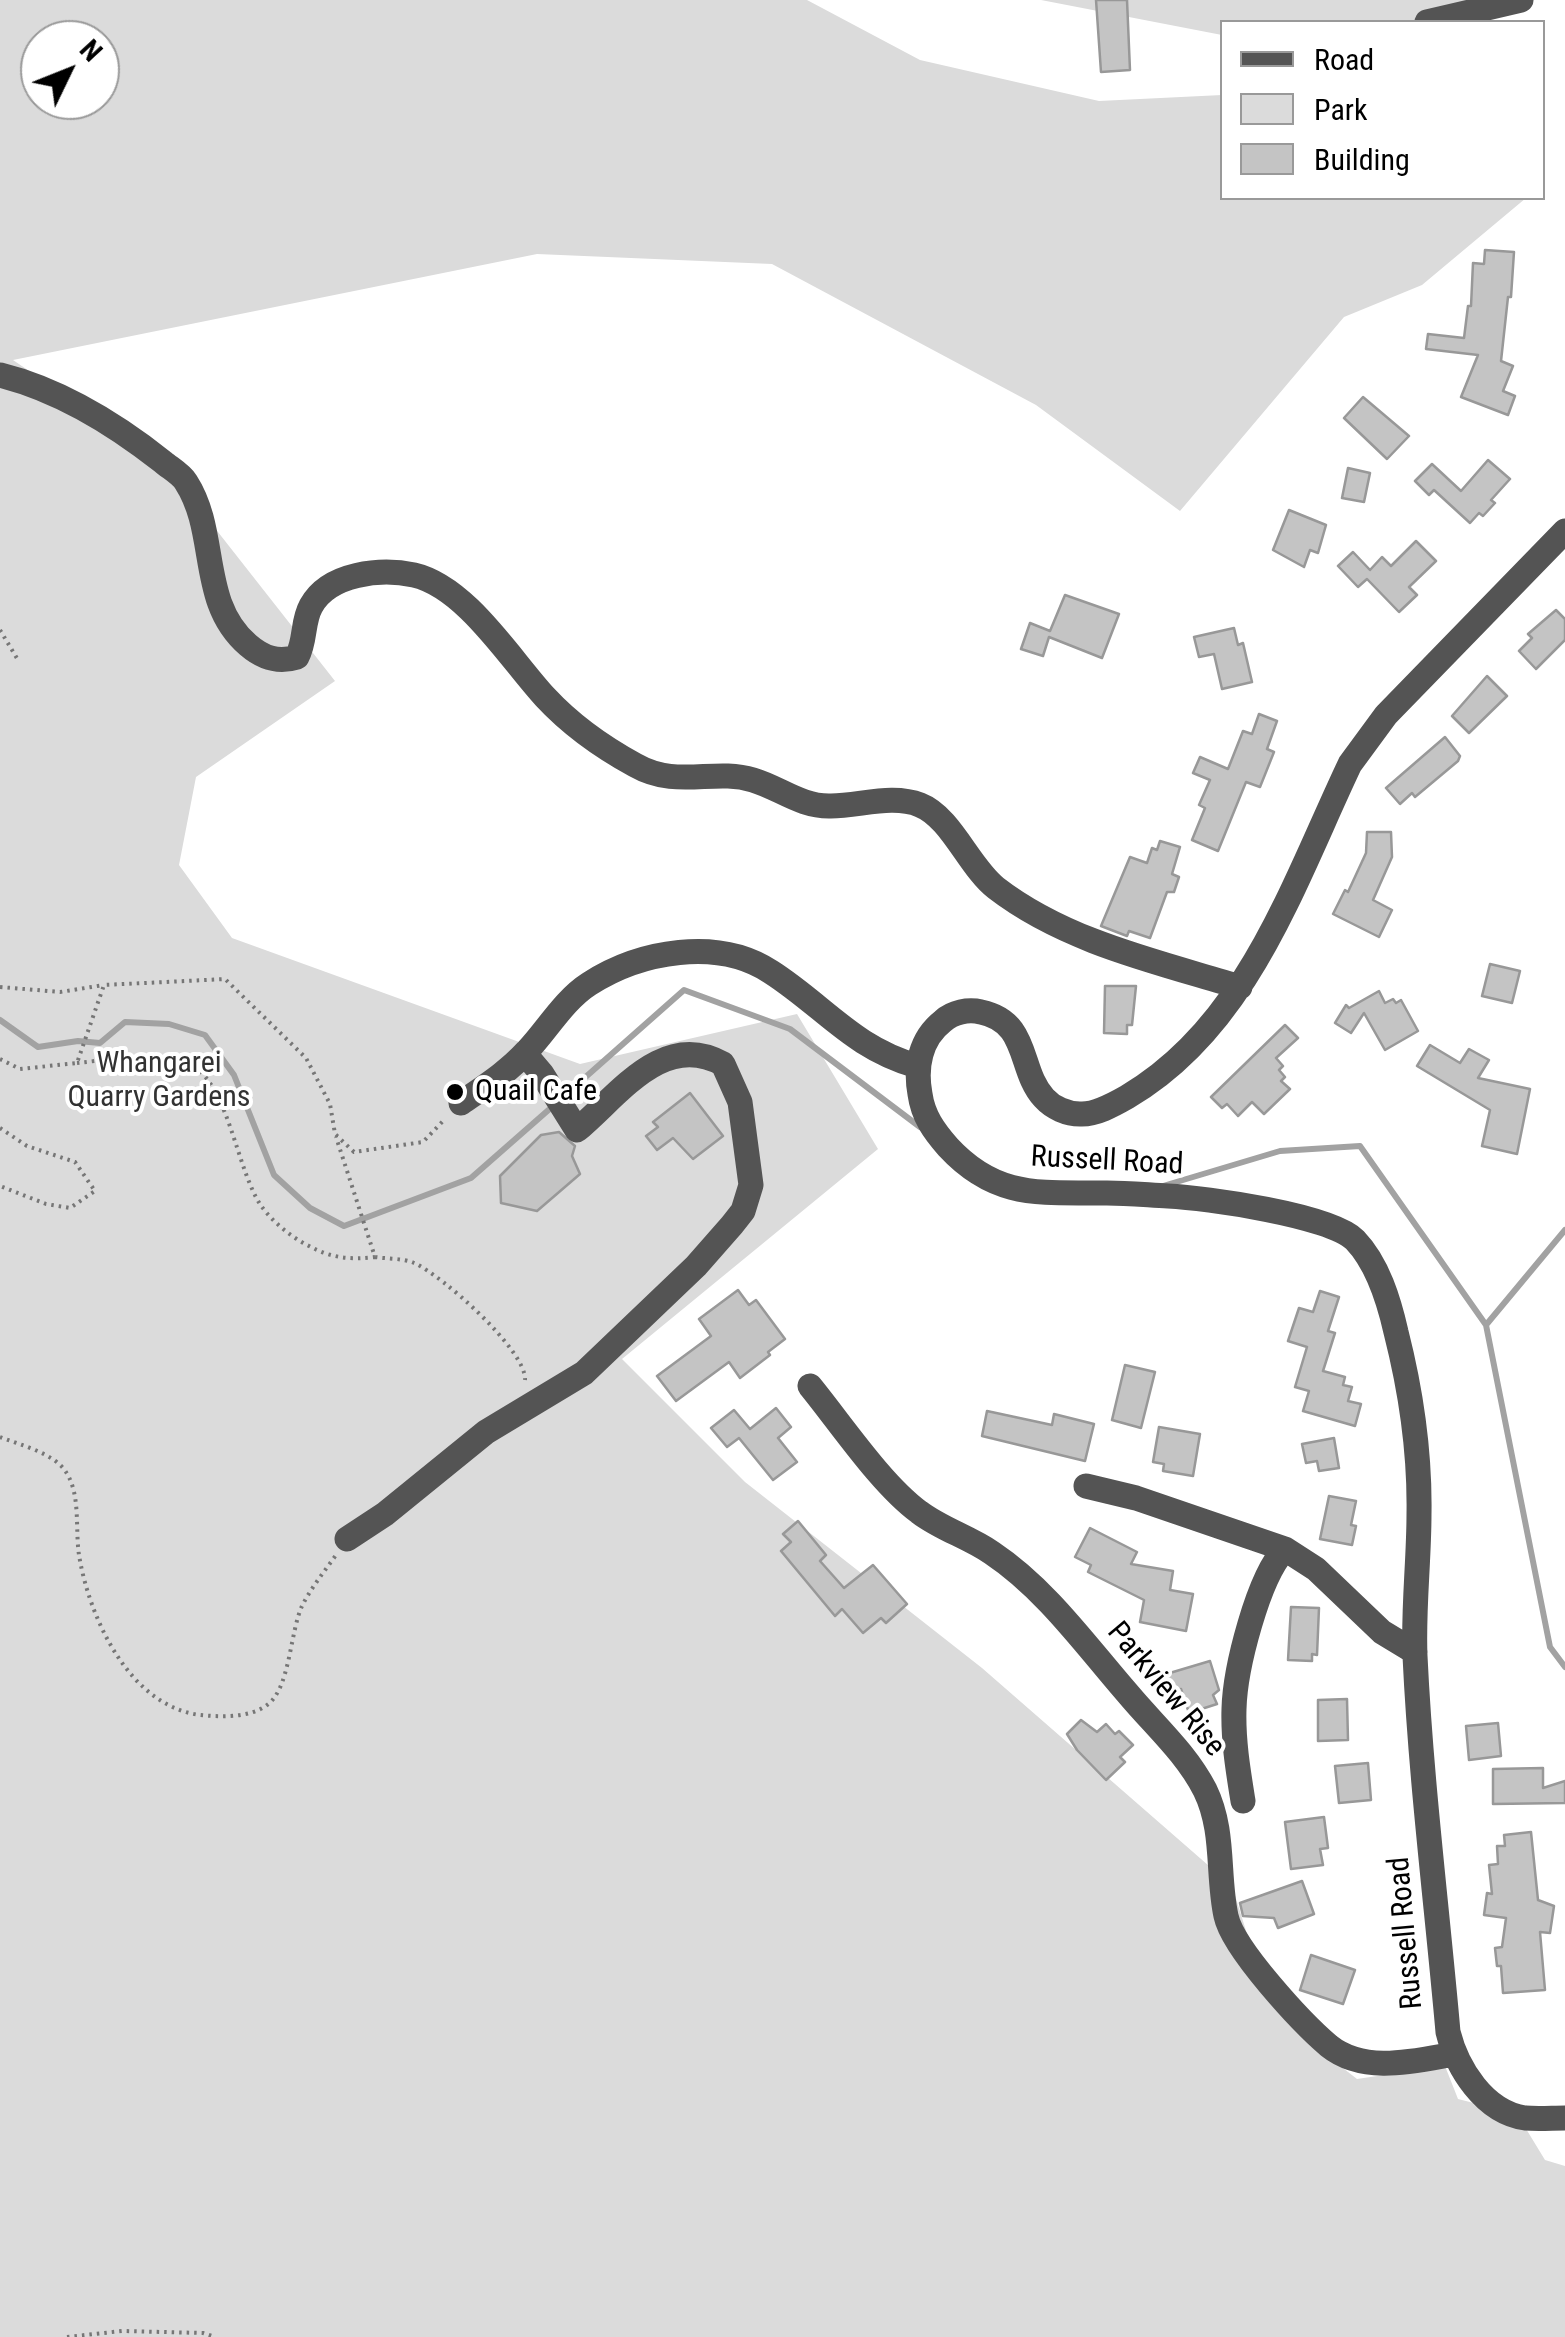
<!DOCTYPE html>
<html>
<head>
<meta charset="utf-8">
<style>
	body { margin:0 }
	#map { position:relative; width:1565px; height:2337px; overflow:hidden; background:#fff; font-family:"Roboto Condensed",sans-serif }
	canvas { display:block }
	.legend { position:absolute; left:1220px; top:20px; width:325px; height:180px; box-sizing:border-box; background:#fff; border:2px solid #999; margin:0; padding:12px 18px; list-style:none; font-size:30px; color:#000 }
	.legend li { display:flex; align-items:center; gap:20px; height:50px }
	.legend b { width:50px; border:2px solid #999 }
	.north { position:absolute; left:20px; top:20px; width:100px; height:100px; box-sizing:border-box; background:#fff; border:2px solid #999; border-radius:50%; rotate:47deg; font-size:28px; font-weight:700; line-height:40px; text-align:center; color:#000 }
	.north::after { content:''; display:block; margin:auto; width:35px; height:45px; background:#000; clip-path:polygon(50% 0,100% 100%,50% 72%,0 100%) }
</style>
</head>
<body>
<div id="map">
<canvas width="1565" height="2337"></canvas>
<ul class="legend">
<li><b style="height:12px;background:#545454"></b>Road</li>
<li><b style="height:28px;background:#dbdbdb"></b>Park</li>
<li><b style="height:28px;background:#c4c4c4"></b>Building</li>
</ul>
<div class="north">N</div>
</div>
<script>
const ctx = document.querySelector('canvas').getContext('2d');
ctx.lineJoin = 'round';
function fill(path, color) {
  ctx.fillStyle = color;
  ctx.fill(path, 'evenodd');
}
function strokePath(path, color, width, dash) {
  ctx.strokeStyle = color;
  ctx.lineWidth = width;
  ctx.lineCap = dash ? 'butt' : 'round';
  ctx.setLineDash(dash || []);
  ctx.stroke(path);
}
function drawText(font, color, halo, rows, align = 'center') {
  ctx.font = font + ' "Roboto Condensed",sans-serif';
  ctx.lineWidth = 8;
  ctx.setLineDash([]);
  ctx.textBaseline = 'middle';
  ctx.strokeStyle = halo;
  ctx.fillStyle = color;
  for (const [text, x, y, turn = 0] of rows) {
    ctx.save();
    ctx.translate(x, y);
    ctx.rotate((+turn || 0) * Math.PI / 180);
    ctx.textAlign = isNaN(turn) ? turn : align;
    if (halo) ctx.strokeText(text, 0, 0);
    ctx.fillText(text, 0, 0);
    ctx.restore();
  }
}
fill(new Path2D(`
	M0 0H807L920 60 1099 101 1222 95V198H1526L1422 285 1344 317 1180 511 1036 405 772 264 537 254 13 360 163 462 335 681 196 777 179 865 232 938 580 1064 797 1014 878 1149 622 1359 745 1482 982 1668 1232 1886 1253 1953 1302 2036 1357 2079 1445 2066 1458 2099 1517 2114 1545 2160 1565 2166V2337H0ZM40 40H100V100H40Z
	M1041 0H1488L1428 22H1222V35Z`), '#dbdbdb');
strokePath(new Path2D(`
	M0 1020 38 1047 78 1041 100 1043 125 1022 169 1024 205 1035 234 1075 274 1175 310 1208 344 1226 471 1178 553 1106
	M563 1097 684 990 790 1029 920 1127
	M1163 1186 1280 1151 1360 1146 1486 1325 1550 1647 1565 1667
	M1486 1325 1565 1230`), '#a2a2a2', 6);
const building = new Path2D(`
	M1096 0H1127L1130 70 1101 72Z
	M1485 250 1514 252 1511 297H1508L1501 361 1513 366 1503 391 1515 396 1508 415 1461 397 1478 355 1426 349 1428 334 1464 338 1468 306H1471L1473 263 1484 264Z
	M1363 397 1409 436 1387 459 1344 418Z
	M1488 460 1510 479 1491 500 1495 503 1483 516 1479 513 1470 523 1434 490 1429 495 1415 481 1432 464 1461 491Z
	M1348 468 1370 473 1364 502 1342 498Z
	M1289 510 1326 525 1318 553 1310 550 1304 567 1273 550Z
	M1416 541 1436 561 1409 587 1417 595 1399 612 1367 579 1358 587 1338 566 1353 552 1370 570 1382 557 1391 566Z
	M1065 595 1119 614 1102 658 1049 637 1043 656 1021 649 1030 623 1050 631Z
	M1556 610 1565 619V640L1536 669 1519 651 1532 638 1528 634Z
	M1234 628 1238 645 1243 643 1252 682 1222 689 1214 654 1199 657 1194 637Z
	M1487 676 1507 696 1469 733 1452 716Z
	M1259 714 1277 721 1267 749 1274 752 1260 787 1246 782 1218 851 1192 840 1205 808 1199 805 1210 780 1193 773 1200 757 1228 769 1243 731 1252 734Z
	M1445 737 1460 756 1458 761 1415 797 1412 793 1400 804 1386 788Z
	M1367 832H1391L1392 857 1373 900 1392 910 1379 937 1333 914 1345 890 1348 892 1366 853Z
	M1160 841 1180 847 1172 874 1179 877 1174 892H1167L1150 938 1129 931 1127 936 1101 926 1130 857 1147 863 1152 848 1157 850Z
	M1490 964 1520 971 1512 1003 1482 996Z
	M1105 986H1136L1132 1025H1127V1034L1104 1033Z
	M1379 991 1385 1003 1393 999 1396 1003 1401 1000 1418 1031 1385 1050 1364 1013 1351 1033 1335 1023 1346 1005 1349 1008Z
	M1285 1025 1298 1038 1276 1058 1283 1066 1279 1070 1285 1077 1281 1081 1290 1089 1264 1114 1252 1102 1238 1116 1227 1104 1222 1108 1211 1097Z
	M1430 1045 1460 1063 1469 1049 1489 1060 1478 1078 1530 1089 1517 1154 1482 1146 1490 1110 1417 1066Z
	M690 1093 723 1136 693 1159 673 1138 657 1150 646 1136 658 1127 653 1122Z
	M559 1132 575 1146 572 1156 580 1174 537 1211 501 1203 500 1176 541 1135Z
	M738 1290 749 1305 756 1300 785 1339 768 1352 770 1355 740 1378 729 1362 676 1401 657 1376 711 1336 699 1319Z
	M1320 1291 1339 1297 1328 1331 1335 1333 1323 1371 1345 1377 1343 1385 1352 1387 1348 1401 1361 1404 1355 1426 1303 1411 1309 1391 1295 1387 1307 1347 1288 1341 1299 1308 1313 1312Z
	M1125 1365 1155 1372 1141 1428 1112 1420Z
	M776 1408 791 1427 778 1438 797 1462 773 1480 739 1438 727 1447 711 1428 734 1410 750 1429Z
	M987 1411 1052 1425 1054 1414 1094 1424 1085 1461 982 1436Z
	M1159 1427 1200 1434 1193 1476 1163 1471 1164 1464 1153 1462Z
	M1334 1438 1339 1468 1319 1471 1317 1461 1306 1463 1302 1444Z
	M1329 1496 1356 1501 1351 1525 1356 1526 1352 1545 1320 1539Z
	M798 1521 826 1555 820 1561 844 1588 873 1565 907 1604 886 1623 881 1618 863 1633 842 1609 835 1616 781 1551 791 1542 783 1534Z
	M1090 1528 1137 1552 1131 1564 1173 1571 1170 1590 1193 1594 1186 1631 1140 1622 1144 1600 1088 1572 1091 1565 1075 1557Z
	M1291 1607 1319 1608 1317 1655 1312 1654V1661L1288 1660Z
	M1210 1661 1219 1690 1213 1695 1217 1704 1189 1713 1181 1689 1169 1693 1163 1675Z
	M1347 1699 1348 1740 1318 1741V1700Z
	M1081 1720 1097 1732 1106 1724 1115 1734 1119 1731 1133 1745 1120 1757 1125 1762 1106 1780 1077 1750 1067 1734Z
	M1498 1723 1501 1756 1469 1760 1466 1726Z
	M1368 1763 1371 1800 1339 1803 1335 1766Z
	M1543 1768V1788L1565 1781V1803L1493 1804V1769Z
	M1324 1817 1328 1848 1320 1849 1323 1865 1291 1869 1285 1822Z
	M1531 1832 1538 1900 1554 1906 1550 1933 1540 1932 1545 1990 1503 1993 1501 1966H1497L1495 1948 1502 1947 1506 1918 1484 1915 1487 1893 1492 1894 1489 1865 1498 1864 1497 1846H1505L1504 1835Z
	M1302 1881 1314 1914 1278 1928 1274 1918 1243 1916 1240 1903Z
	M1311 1955 1355 1970 1343 2004 1300 1990Z`);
fill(building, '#c4c4c4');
strokePath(building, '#989898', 2.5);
strokePath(new Path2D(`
	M0 630 18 660
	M0 987 60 992 104 985
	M0 1059 20 1069 77 1063 104 985 225 979 306 1058 330 1104 335 1134 354 1152 423 1142 444 1120
	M77 1063C111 1060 150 1050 184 1061 229 1077 235 1169 262 1207 274 1223 291 1237 309 1246 331 1258 350 1260 375 1257L336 1137
	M0 1128 27 1146 75 1162 95 1191 70 1208 46 1204 0 1186
	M375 1257C387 1259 403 1258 414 1263 442 1275 527 1351 525 1380
	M0 1437C20 1445 54 1453 66 1472 81 1495 75 1529 79 1555 89 1617 129 1706 200 1715 220 1717 250 1718 267 1705 290 1689 290 1632 302 1606 311 1588 324 1572 336 1555
	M67 2337 122 2331 203 2333 215 2337`), '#767676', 4, [2.5, 5]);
strokePath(new Path2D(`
	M1427 22 1521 0
	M0 375C60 390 115 424 163 462 170 468 181 474 186 482 219 533 198 602 248 645 263 658 278 663 297 657 306 640 302 622 311 606 329 573 381 568 414 575 466 587 510 659 545 697 570 724 602 747 635 765 677 789 713 768 753 780 780 788 801 807 831 806 860 806 892 794 920 805 951 817 969 867 996 888 1066 942 1158 962 1240 987
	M1565 531 1386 715 1350 764C1293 884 1247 1027 1127 1097 1113 1105 1095 1115 1080 1114 1067 1114 1053 1108 1044 1098 1018 1070 1030 1022 981 1012 968 1009 953 1012 943 1021 920 1039 915 1067 920 1094 923 1116 934 1131 948 1147 997 1200 1042 1192 1107 1193 1127 1193 1148 1195 1168 1196 1206 1198 1330 1215 1355 1240 1378 1264 1389 1301 1396 1332 1411 1391 1420 1452 1419 1514 1419 1561 1413 1609 1415 1656 1421 1782 1437 1907 1448 2032 1457 2068 1484 2112 1525 2118 1538 2119 1552 2118 1565 2118
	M461 1103C484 1087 508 1072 527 1051 547 1030 564 1000 589 984 640 951 718 937 771 972 824 1006 853 1048 917 1066
	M810 1386C841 1424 881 1484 919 1512 941 1529 969 1537 992 1553 1046 1589 1087 1647 1129 1695 1155 1726 1186 1753 1205 1790 1225 1831 1217 1874 1226 1916 1233 1949 1302 2023 1329 2046 1364 2074 1414 2061 1454 2054
	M1086 1486 1136 1498 1285 1549 1316 1569 1382 1632 1415 1652
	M347 1539 385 1514 486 1432 584 1373 696 1266 732 1225 743 1211 751 1185 740 1102 723 1064C663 1030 618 1096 577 1130L542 1074 525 1054
	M1243 1801C1238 1770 1233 1740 1234 1709 1235 1669 1258 1577 1285 1549`), '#545454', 25);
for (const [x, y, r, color] of [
	[455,1092,10,"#000"]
]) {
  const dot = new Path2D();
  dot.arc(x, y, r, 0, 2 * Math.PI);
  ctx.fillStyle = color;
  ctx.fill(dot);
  strokePath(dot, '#fff', 4);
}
drawText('30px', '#323232', '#fff', [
	["Whangarei",159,1064],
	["Quarry Gardens",159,1098]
]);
drawText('30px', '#000', '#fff', [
	["Quail Cafe",475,1092]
], 'left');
drawText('30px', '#000', '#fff', [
	["Russell Road",1107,1162,3],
	["Parkview Rise",1165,1690,50],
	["Russell Road",1407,1933,-95]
]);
</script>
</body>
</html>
